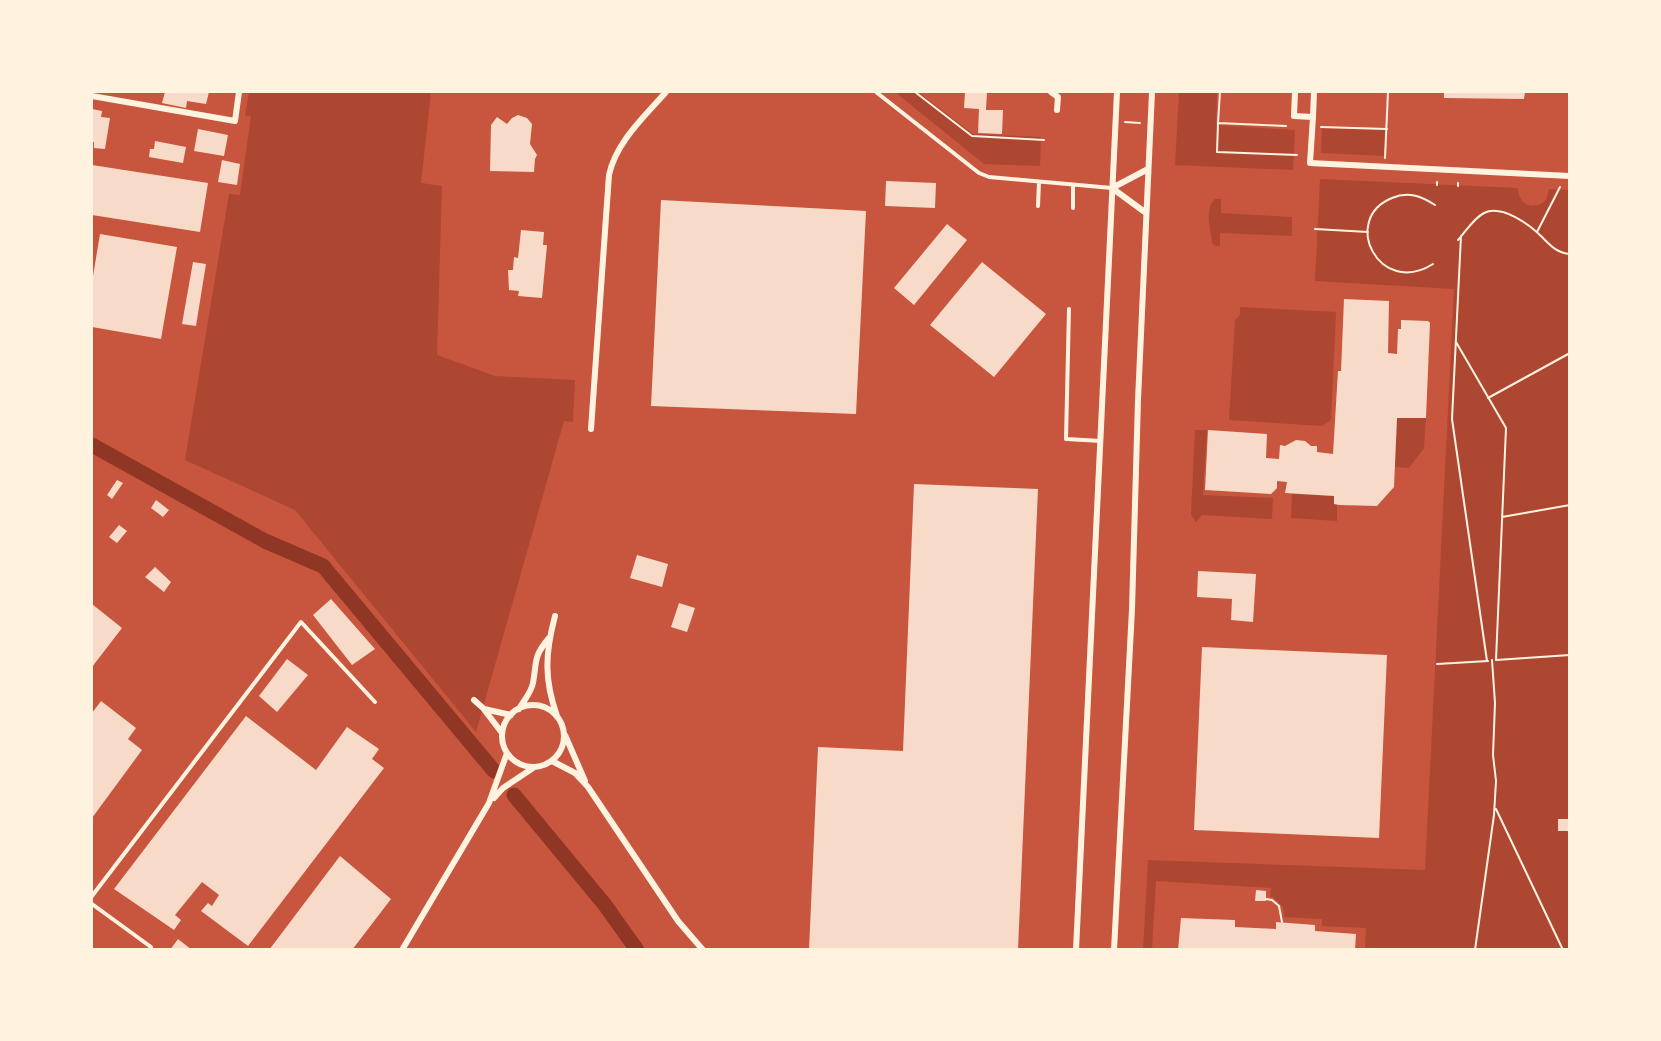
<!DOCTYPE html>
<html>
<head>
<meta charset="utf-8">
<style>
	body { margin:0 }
	#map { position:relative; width:1661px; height:1041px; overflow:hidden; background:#c8553d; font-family:"Fira Sans Condensed",sans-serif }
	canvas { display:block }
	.frame { position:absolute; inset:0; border:93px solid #fff3e0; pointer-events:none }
</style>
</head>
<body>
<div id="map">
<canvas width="1661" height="1041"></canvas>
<div class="frame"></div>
</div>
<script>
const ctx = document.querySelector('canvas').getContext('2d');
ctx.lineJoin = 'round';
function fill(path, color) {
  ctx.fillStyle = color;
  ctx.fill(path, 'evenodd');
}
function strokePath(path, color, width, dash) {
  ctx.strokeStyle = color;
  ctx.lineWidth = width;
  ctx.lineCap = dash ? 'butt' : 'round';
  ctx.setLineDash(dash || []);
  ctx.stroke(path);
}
fill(new Path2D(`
	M249 92H431L421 183 442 186 437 355 495 376 575 380 573 422 564 421 476 732 295 510 185 460 229 194 240 195 251 116H245Z
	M895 92H918L973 134 1041 137 1040 166 984 164Z
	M1179 92H1217L1216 125 1295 130 1293 170 1175 165Z
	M1322 128 1385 130 1384 156 1321 153Z
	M1320 179 1518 188C1518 204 1533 212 1546 200L1549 189 1569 190V949H1365L1366 928 1322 926V919L1284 917 1283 907 1273 897H1270L1271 888 1156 881 1152 949 1143 950 1148 860 1425 870 1454 289 1315 281Z
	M1215 199H1221V213L1292 217V236L1220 233V246H1216L1212 243C1211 229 1204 209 1215 199Z
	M1240 307 1336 312 1331 420 1322 426 1229 420 1235 320 1240 315Z
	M1397 418H1426L1424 448 1409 468 1395 467Z
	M1195 430H1207L1203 495 1273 498 1272 519 1202 515 1196 522 1191 514Z
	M1292 494 1334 496V504H1337V521L1291 518Z`), '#ae4732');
strokePath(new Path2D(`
	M92 445 265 541 323 566 494 771
	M514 795 605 905 637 950`), '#8f3625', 15);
fill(new Path2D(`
	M165 92H209L206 104 187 101 186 108 162 103Z
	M965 92H987L986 110H1003L1002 134 978 133 979 109 964 108Z
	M1444 92H1525L1524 99 1444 98Z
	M92 109 102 111 101 117 110 118 105 149 94 148V142H92Z
	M518 115 527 118 532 124 530 144 537 155 535 159 534 172 490 171 491 125 497 117 507 124 512 118Z
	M198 129 228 135 224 156 194 151Z
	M155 141 186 147 183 163 149 157 150 149H154Z
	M222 160 240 164 237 185 218 182Z
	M92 165 208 183 200 232 92 215Z
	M886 181 936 183 935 208 885 206Z
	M661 200 866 211 856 414 651 406Z
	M947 224 967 240 914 305 894 288Z
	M521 230 544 232 543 245H547L542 298 518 296 519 291 509 290 508 270H513L514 257 518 258Z
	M100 234 177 247 161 339 92 327V282Z
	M193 262 206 264 196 326 182 324Z
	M982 262 1046 314 994 377 930 325Z
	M1344 299 1389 301 1388 353 1397 354 1398 329H1401V320L1428 321 1430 323 1426 418H1397L1394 487 1377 506 1339 505 1334 504V496L1285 493 1287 482 1277 481V488L1271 494 1205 490 1208 430 1267 434 1266 458 1279 459 1280 445 1285 446 1296 440 1305 441 1311 446H1317V452L1333 454 1338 371H1341Z
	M117 480 123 483 112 499 107 495Z
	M914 484 1038 489 1018 950H809L818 747 903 751Z
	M156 500 169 510 163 517 151 508Z
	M119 525 127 531 117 543 109 537Z
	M637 555 668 564 662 587 630 578Z
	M155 567 171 582 164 592 145 577Z
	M1198 571 1256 574 1253 622 1231 620 1232 599 1197 597Z
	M331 599 375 649 352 665 313 615Z
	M679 603 695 608 687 632 671 627Z
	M92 604 122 628 92 667Z
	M1202 647 1387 655 1379 838 1194 830Z
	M287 659 308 675 277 712 259 696Z
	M101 701 136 728 128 739 142 750 92 818V713Z
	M246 716 316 770 347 727 379 749 372 759 384 768 248 946 201 911 208 903 212 906 219 895 202 882 175 915 181 920 174 930 114 889Z
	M1558 819H1569L1568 831H1558Z
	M340 856 391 899 352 950H269Z
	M1256 890 1266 891V901H1255Z
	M1181 918 1235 920V927L1276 929V922L1315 925V931L1356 934 1355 950H1178Z
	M178 939 192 950H170Z`), '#f7dbc8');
strokePath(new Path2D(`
	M915 92 972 136 1044 140
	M1220 92 1218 123 1286 126
	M1125 122 1140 123
	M1218 123 1217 152 1297 155
	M1321 127 1387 129
	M1385 158 1388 92
	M1437 185V182
	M1458 186V183
	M1315 229 1368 232
	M1537 232 1560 187
	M1461 236 1452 419 1487 661
	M1458 240C1466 231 1474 218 1484 213 1502 204 1530 225 1542 237 1551 246 1557 253 1570 254
	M1433 264C1379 298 1340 219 1392 198 1408 191 1421 196 1435 205
	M1456 342 1506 428 1496 660
	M1488 398 1570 353
	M1502 517 1570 505
	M1496 660 1570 655
	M1437 664 1488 661
	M1496 809 1563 950
	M1568 830H1570
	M1266 899 1272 900 1279 906 1282 922
	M1475 950 1494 815 1496 781 1493 755 1495 703 1492 660`), '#fff3e0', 2);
strokePath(new Path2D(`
	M876 92 979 173 989 177 1112 188
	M1038 206 1039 182
	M1073 208V185
	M1069 309 1066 439 1101 441
	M92 896 301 622 375 702
	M92 904 151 947 149 950`), '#fff3e0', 4);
strokePath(new Path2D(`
	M1051 92 1058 97 1057 110
	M1295 92 1294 116 1313 117 1314 92
	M92 96 235 121 239 92
	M1313 117 1310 163 1570 176
	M1146 213 1112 188 1148 169
	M591 429 609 175C616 142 645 116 666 92
	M555 616C545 654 544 679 557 716
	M474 700 483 708 502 733
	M502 736a31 31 0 1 1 62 0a31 31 0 1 1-62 0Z
	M484 709 511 715
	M519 709C524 700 531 693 533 683 537 661 533 657 549 638
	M565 735 585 781
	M552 761 575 773 588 787 678 921 703 950
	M494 798 503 788 533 768
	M402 950 489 803 507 753
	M1076 950 1117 92
	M1114 950 1132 609 1138 400 1152 92`), '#fff3e0', 6);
</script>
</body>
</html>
